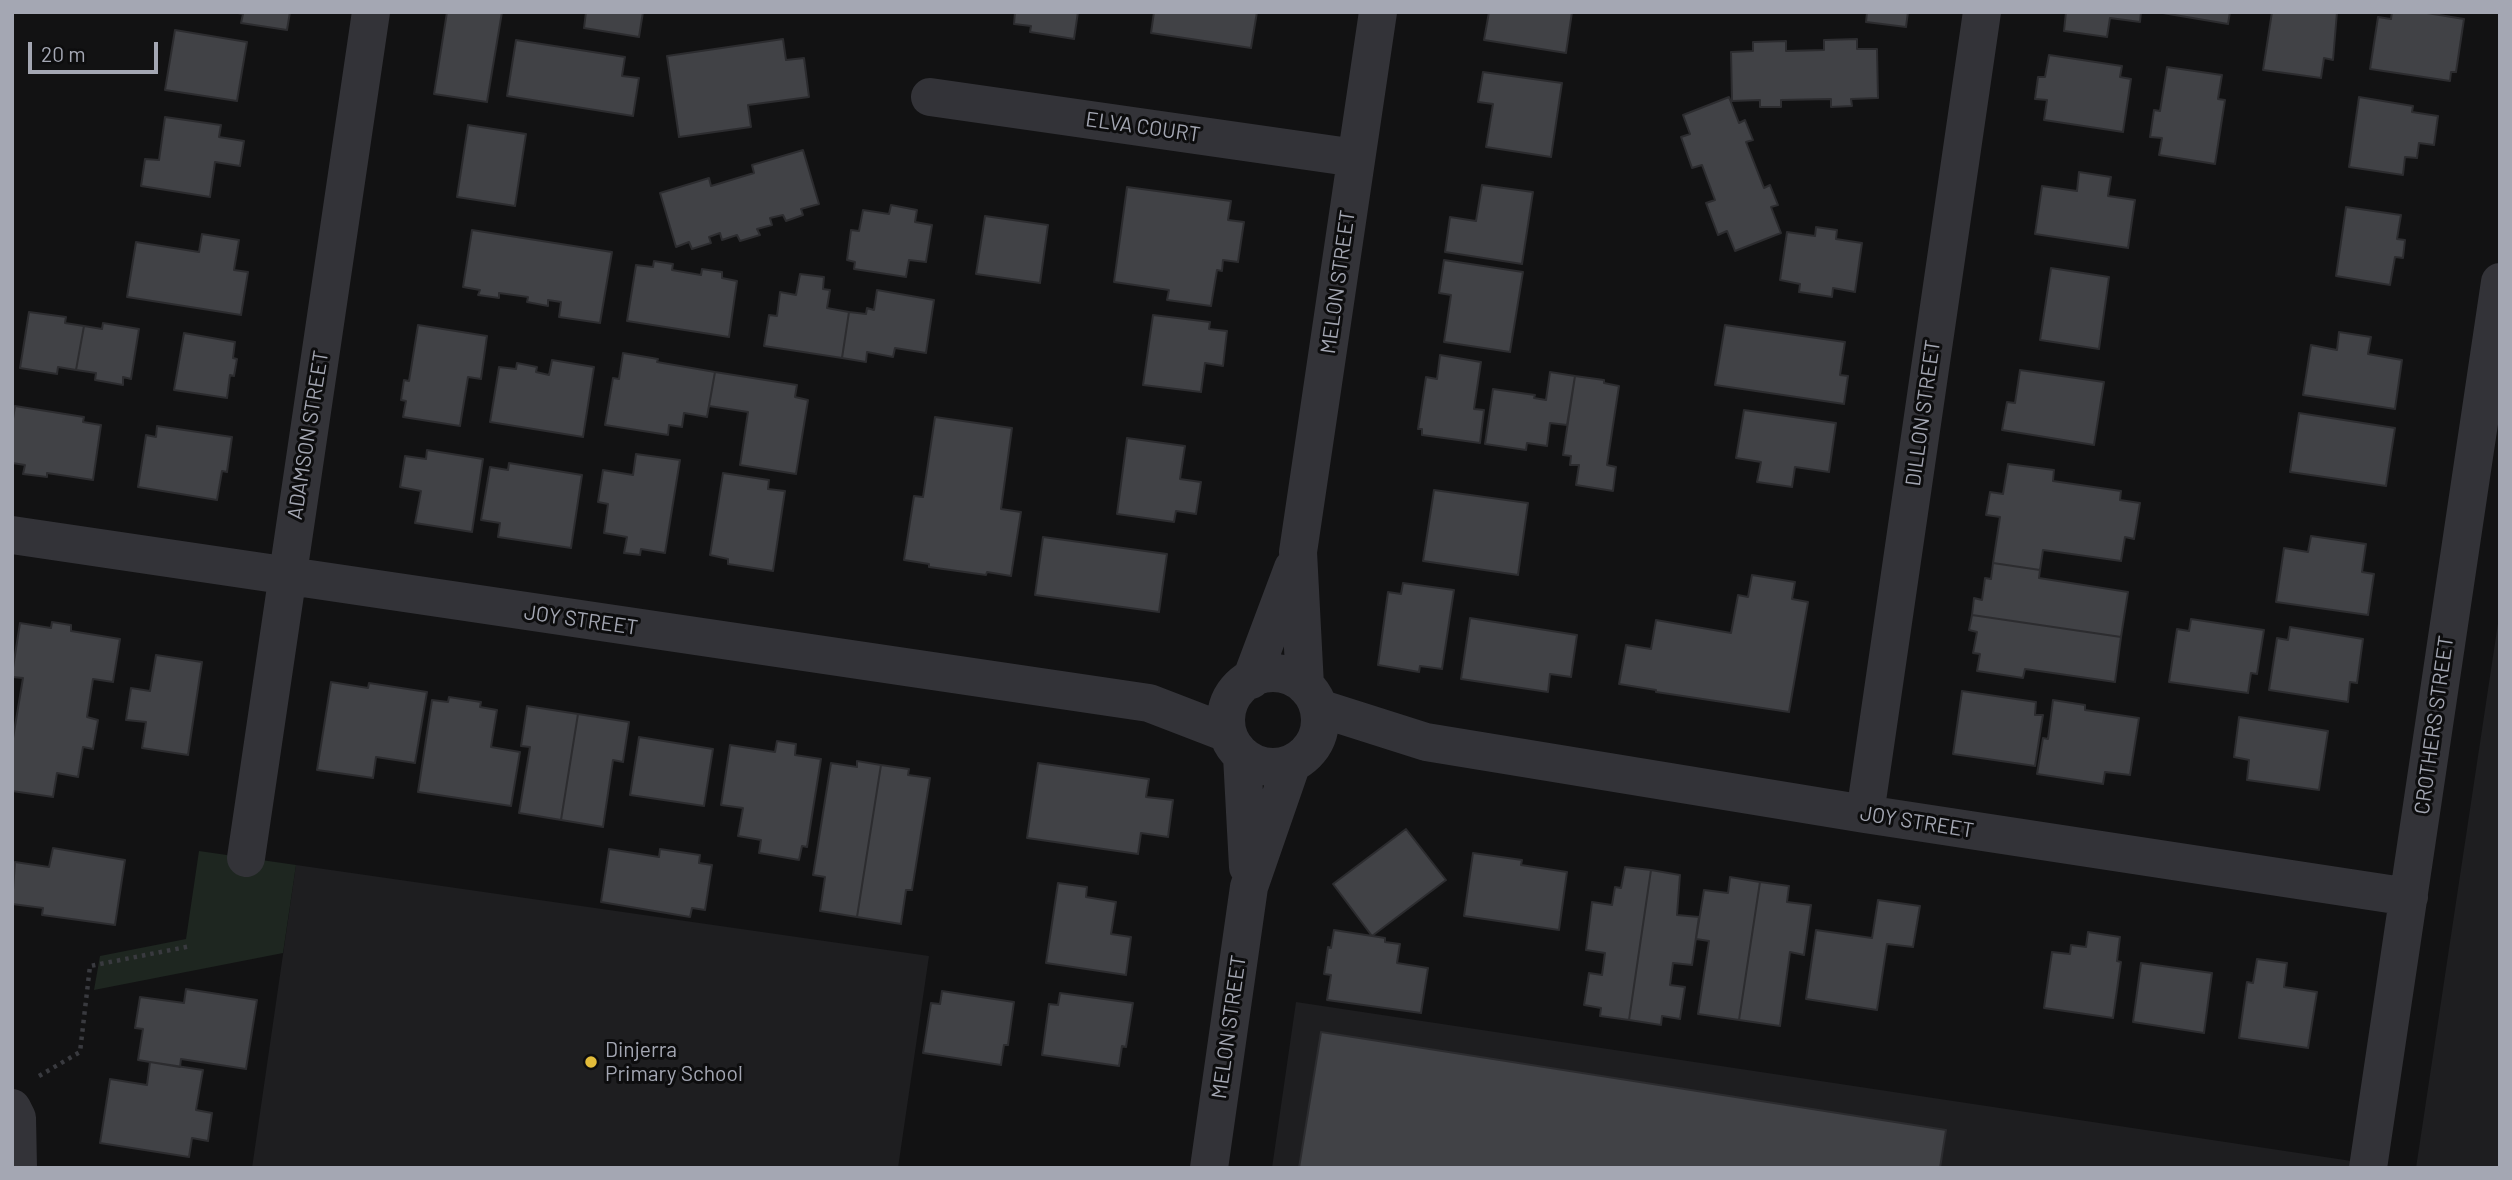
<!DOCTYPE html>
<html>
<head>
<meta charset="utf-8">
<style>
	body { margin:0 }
	#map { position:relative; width:2512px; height:1180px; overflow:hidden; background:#121213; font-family:Barlow,sans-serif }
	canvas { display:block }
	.frame { position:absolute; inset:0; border:14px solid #a4a7b3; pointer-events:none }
	.scale { position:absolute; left:28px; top:42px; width:130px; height:32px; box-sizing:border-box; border:4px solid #a4a7b3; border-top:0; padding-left:9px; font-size:21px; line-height:24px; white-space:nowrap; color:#a4a7b3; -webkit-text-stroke:5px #0d0d0e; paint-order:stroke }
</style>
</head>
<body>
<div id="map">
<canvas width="2512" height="1180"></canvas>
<div class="frame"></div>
<div class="scale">20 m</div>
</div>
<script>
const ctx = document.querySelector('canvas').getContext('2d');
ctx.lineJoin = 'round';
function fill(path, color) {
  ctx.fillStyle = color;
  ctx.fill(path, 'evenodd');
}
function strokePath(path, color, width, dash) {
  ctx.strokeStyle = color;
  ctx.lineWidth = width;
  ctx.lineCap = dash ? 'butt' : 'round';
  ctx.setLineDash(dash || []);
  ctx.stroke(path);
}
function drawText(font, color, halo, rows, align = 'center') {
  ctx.font = font + ' Barlow,sans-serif';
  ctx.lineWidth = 6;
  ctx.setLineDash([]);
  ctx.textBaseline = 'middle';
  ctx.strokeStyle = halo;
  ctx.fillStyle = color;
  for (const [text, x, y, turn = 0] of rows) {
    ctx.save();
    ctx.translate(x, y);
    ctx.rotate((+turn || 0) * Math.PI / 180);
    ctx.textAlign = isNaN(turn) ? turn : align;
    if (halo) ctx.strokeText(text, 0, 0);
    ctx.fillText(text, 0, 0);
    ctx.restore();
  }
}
fill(new Path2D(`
	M2500 610V1168H2416Z
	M296 865 929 956 898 1168H252Z
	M1296 1002 2398 1168H1272Z`), '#1e1e20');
fill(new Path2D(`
	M199 851 296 865 283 953 94 990 100 956 186 939Z`), '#1e2620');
const building = new Path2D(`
	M233 12H290L287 30 241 23 243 14Z
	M447 12H502L487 102 434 94Z
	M586 12H643L639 37 584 28Z
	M1015 12H1078L1074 39 1030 32 1031 26 1014 24Z
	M1154 12H1257L1251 48 1151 33Z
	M1489 12H1572L1566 53 1484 40Z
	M1867 12H1908L1906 27 1866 22Z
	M2066 12H2141L2140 22 2110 18 2107 37 2064 31Z
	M2157 12H2230L2228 24Z
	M2272 12H2337L2333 60 2324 58 2321 78 2263 70Z
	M2392 12H2421L2464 19 2456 72H2451L2450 81 2370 69 2378 17 2391 19Z
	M175 30 247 42 237 101 165 90Z
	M783 39 786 60 804 58 809 97 748 105 751 127 679 137 667 56Z
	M1857 39V49H1877L1878 98 1851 99 1852 106 1831 107V99L1781 100V107H1760V100L1732 101 1731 52 1753 51V42L1786 41V51L1824 50V40Z
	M516 40 625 57 622 76 639 78 633 116 507 96Z
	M2049 55 2122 66 2120 77 2131 79 2123 132 2044 120 2047 100 2035 99 2038 77H2045Z
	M2167 67 2222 75 2218 99 2225 100 2215 164 2159 155 2162 138 2150 137 2154 110 2160 111Z
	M1483 72 1562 83 1551 157 1486 147 1493 104 1478 102Z
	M1729 97 1739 123 1745 120 1753 140 1746 142 1764 188 1770 185 1778 205 1771 207 1781 233 1735 251 1727 231 1718 235 1706 203 1715 200 1702 165 1692 168 1681 137 1690 134 1683 115Z
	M2359 97 2413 106 2412 112 2438 116 2434 145 2419 143 2417 158 2405 157 2403 175 2349 167Z
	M165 117 221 125 219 137 244 141 240 166 215 162 210 197 141 186 145 159 159 160Z
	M468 125 526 134 515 206 457 197Z
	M803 150 819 204 801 209 803 215 786 221 783 215 770 218 772 225 757 229 760 235 740 241 737 235 722 240 720 233 709 237 711 243 692 249 689 242 676 247 660 193 709 178 711 186 754 173 752 165Z
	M2079 172 2111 177 2108 196 2135 200 2128 248 2035 234 2042 186 2077 191Z
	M1482 185 1533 192 1522 264 1445 252 1450 217 1476 221Z
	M1127 187 1231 201 1228 220 1244 222 1238 262 1223 260 1222 271 1217 270 1211 306 1167 300 1169 290 1114 282Z
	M891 205 917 210 915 222 932 225 926 262 909 260 906 277 854 269 855 262 847 260 851 230 859 231 863 210 889 214Z
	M2346 207 2401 215 2397 239 2405 240 2403 258 2395 257 2390 285 2336 276Z
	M985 216 1048 225 1040 283 976 274Z
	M1816 227 1837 230 1836 239 1862 243 1855 292 1833 288 1832 297 1799 292 1800 284 1780 280 1787 232 1815 236Z
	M472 230 612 252 600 323 559 317 561 302 548 300V306L527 302 528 297 499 293V298L478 295 480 290 463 287Z
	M202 234 239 240 234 270 248 272 241 315 127 297 136 242 199 252Z
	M1444 260 1523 272 1510 352 1444 342 1451 295 1439 293Z
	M654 261 673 264 672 270 701 275 702 269 722 272V278L737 281 729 337 627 321 636 265 653 267Z
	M2051 268 2109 277 2099 349 2040 340Z
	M800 274 824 277 823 289 830 290 827 308 849 312 842 358 764 346 769 315 777 316 780 292 796 295Z
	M877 290 934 300 926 353 895 348 893 357 867 352 866 362 842 358 849 312 866 314 867 308 874 310Z
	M29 312 66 317 65 323 84 326 76 370 58 367 57 374 20 368Z
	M1153 315 1210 322 1209 329 1227 331 1223 366 1205 363 1201 392 1143 385Z
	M103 323 139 329 131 379 123 377V385L95 380 96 373 76 370 84 326 102 329Z
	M418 325 487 336 481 379 468 377 460 426 403 417 406 401 401 400 404 380 409 381Z
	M1725 325 1845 342 1840 375 1848 376 1844 404 1715 385Z
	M2339 332 2371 337 2368 354 2402 360 2395 409 2303 395 2311 345 2337 350Z
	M184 333 235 342 233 358 237 359 234 376 230 375 227 398 174 390Z
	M623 353 658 359 657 362 715 372 707 417 684 413 682 427 669 425 668 435 605 425 613 378 619 379Z
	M1440 355 1481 362 1474 409 1484 410 1480 443 1422 435V429H1418L1426 377 1437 379Z
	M552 360 594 367 583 437 490 422 499 367 516 369 517 363 537 367 536 372 549 375Z
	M2020 370 2104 382 2094 445 2002 430 2007 402 2015 403Z
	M715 372 797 385 795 397 808 400 796 474 740 465 748 412 709 406Z
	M1550 372 1575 376 1567 425 1550 423 1547 446 1527 443 1526 450 1485 444 1493 389 1535 395 1534 398 1546 400Z
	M1575 376 1604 380V383L1619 386 1607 465 1616 467 1613 491 1576 485 1579 465H1570L1571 456 1563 455Z
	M15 406 84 417 83 422 101 425 93 480 47 473V477L23 474 25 465 12 463V425Z
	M1744 410 1836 423 1829 472 1795 467 1792 487 1757 482 1761 462 1736 458Z
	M2299 413 2395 428 2386 486 2290 472Z
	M935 417 1012 428 1001 509 1021 512 1011 576 987 572 986 575 929 567V564L904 560 914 496 923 497Z
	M157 426 232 437 227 472 222 471 217 500 138 487 146 435 156 437Z
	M1127 438 1185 446 1180 479 1201 482 1196 514 1176 511 1174 522 1117 514Z
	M427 450 483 459 472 532 415 523 421 491 400 487 405 456 426 459Z
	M636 454 680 460 665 553 641 549 640 555 624 553 627 537 604 533 608 504 598 502 603 470 633 475Z
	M509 463 582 475 571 548 498 537 500 523 481 520 490 467 508 470Z
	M2008 464 2054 470 2053 481 2121 491 2120 500 2140 503 2134 539 2125 537 2121 561 2043 550 2040 570 1993 563 2000 517 1986 515 1990 492 2003 494Z
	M723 473 769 480 768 489 785 491 773 571 728 564V559L710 555Z
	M1434 490 1528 503 1518 575 1423 561Z
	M2311 536 2366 544 2362 572 2374 574 2368 615 2276 602 2284 548 2308 552Z
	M1043 537 1167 554 1159 612 1035 595Z
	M1993 563 2040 570 2039 578 2128 592 2121 637 1972 615 1974 598 1982 600 1985 578 1991 579Z
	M1752 575 1795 582 1792 599 1808 602 1789 712 1656 692V690L1619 684 1626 645 1651 649 1656 620 1731 633 1738 595 1748 597Z
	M1403 583 1454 590 1442 669 1420 666 1419 672 1378 665 1388 592 1401 594Z
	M1972 615 2121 637 2115 682 2025 669 2023 678 1977 671 1980 654 1973 653 1977 632 1969 630Z
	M1470 618 1577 635 1571 677 1550 674 1548 692 1461 679Z
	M2191 619 2264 630 2257 674 2251 673 2248 693 2169 682 2177 629 2189 631Z
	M52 622 71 625V631L120 639 113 682 93 679 87 717 98 720 93 749 83 747 78 777 57 773 53 797 12 791V744L23 678 12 677V674L20 623 51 628Z
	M2290 627 2363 639 2357 683 2350 682 2348 702 2269 690 2277 638 2288 640Z
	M156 655 202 662 188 755 142 748 146 722 126 720 131 688 150 691Z
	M331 682 368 688 369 683 427 692 415 763 376 757 373 778 317 770Z
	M1962 691 2036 702 2035 715H2043L2035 766 1953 754Z
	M449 697 481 702 480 707 497 710 491 747 520 752 511 806 418 792 432 700 448 702Z
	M2053 700 2085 705V710L2139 718 2130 775 2105 772 2103 784 2037 774 2043 738 2048 739Z
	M527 706 578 714 561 820 519 813 530 747 521 746Z
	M578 714 629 722 623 762 613 760 603 827 561 820Z
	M2239 717 2328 731 2319 790 2247 780 2249 760 2234 757Z
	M639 737 713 749 704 806 630 795Z
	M777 741 796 744 795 755 821 759 807 847 802 846 799 860 759 853 761 840 738 836 743 808 721 805 730 745 775 752Z
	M857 761 881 765 857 917 820 911 825 877 813 875 831 763 857 767Z
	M1038 763 1149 779 1146 797 1173 800 1168 837 1141 833 1138 854 1027 838Z
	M881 765 909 769 908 775 930 778 912 890H906L901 924 857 917Z
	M1406 829 1446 880 1372 936 1333 884Z
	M53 848 125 860 115 925 42 915 43 908 12 904 15 862 49 867Z
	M609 849 659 857 660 849 700 855 699 863 712 865 705 910 692 908 690 917 601 902Z
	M1473 853 1522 860 1521 865 1567 872 1559 930 1464 916Z
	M1625 867 1651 870 1629 1020 1600 1016 1601 1008 1584 1005 1589 973 1602 975 1605 953 1586 950 1592 902 1612 905 1615 887 1621 888Z
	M1651 870 1680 875 1677 915 1699 917 1692 965 1673 963 1670 985 1685 987 1680 1019 1662 1016 1661 1025 1629 1020Z
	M1730 877 1760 882 1739 1020 1698 1014 1709 941 1696 939 1704 890 1728 893Z
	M1760 882 1789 886 1787 902 1811 905 1804 955 1790 952 1780 1026 1739 1020Z
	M1058 883 1087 887 1086 897 1116 902 1111 934 1131 937 1126 975 1046 963Z
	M1878 900 1920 906 1913 947 1887 944 1877 1010 1806 999 1816 930 1872 938Z
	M1334 930 1385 938V942L1400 944 1397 963 1428 968 1421 1013 1327 1000 1331 975 1324 974 1328 947 1331 948Z
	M2088 932 2120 937 2117 961 2121 962 2113 1018 2044 1008 2052 952 2070 954 2071 945 2086 947Z
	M2257 959 2287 963 2284 987 2317 992 2308 1048 2239 1038 2247 982 2253 983Z
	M2141 963 2212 973 2204 1033 2133 1022Z
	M186 989 257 1000 246 1069 181 1059 180 1067 138 1060 143 1029 135 1028 140 997 184 1003Z
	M942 991 1014 1002 1008 1045H1004L1001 1065 923 1053 931 1003 940 1004Z
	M1060 993 1133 1003 1126 1047 1122 1046 1119 1066 1042 1055 1049 1004 1058 1005Z
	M1321 1032 1946 1130 1940 1168H1299Z
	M150 1062 203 1070 196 1110 212 1113 208 1141 192 1138 189 1157 100 1143 110 1079 147 1085Z`);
fill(building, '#414246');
strokePath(building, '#2c2c2f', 2);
strokePath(new Path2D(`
	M39 1076 80 1052 90 966 191 946`), '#393a3f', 4.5, [3.5, 5]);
strokePath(new Path2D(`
	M930 97 1356 158
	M12 535 1149 703 1227 733
	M1226 720a47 47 0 1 1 94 0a47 47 0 1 1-94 0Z
	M1251 680 1293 568
	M1305 686 1298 552 1378 12
	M1319 708 1426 742 1865 814 2409 897
	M1242 756 1248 867
	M1865 814 1982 12
	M246 858 371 12
	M12 1108 17 1118 18 1168
	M1209 1168 1249 887 1292 763
	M2368 1168 2500 282`), '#333338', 38);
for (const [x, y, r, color] of [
	[591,1062,7,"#e3bc3a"]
]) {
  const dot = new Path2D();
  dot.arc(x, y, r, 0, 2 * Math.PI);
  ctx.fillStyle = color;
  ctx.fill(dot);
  strokePath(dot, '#0d0d0e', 2.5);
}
drawText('21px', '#a4a7b3', '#0d0d0e', [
	["ELVA COURT",1143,127,8],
	["MELON STREET",1338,282,-82],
	["DILLON STREET",1923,413,-82],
	["ADAMSON STREET",308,435,-81],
	["JOY STREET",581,620,8],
	["CROTHERS STREET",2434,725,-82],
	["JOY STREET",1917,822,9],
	["MELON STREET",1229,1027,-82]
]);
drawText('21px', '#a4a7b3', '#0d0d0e', [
	["Dinjerra",605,1050],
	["Primary School",605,1074]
], 'left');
</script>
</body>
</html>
